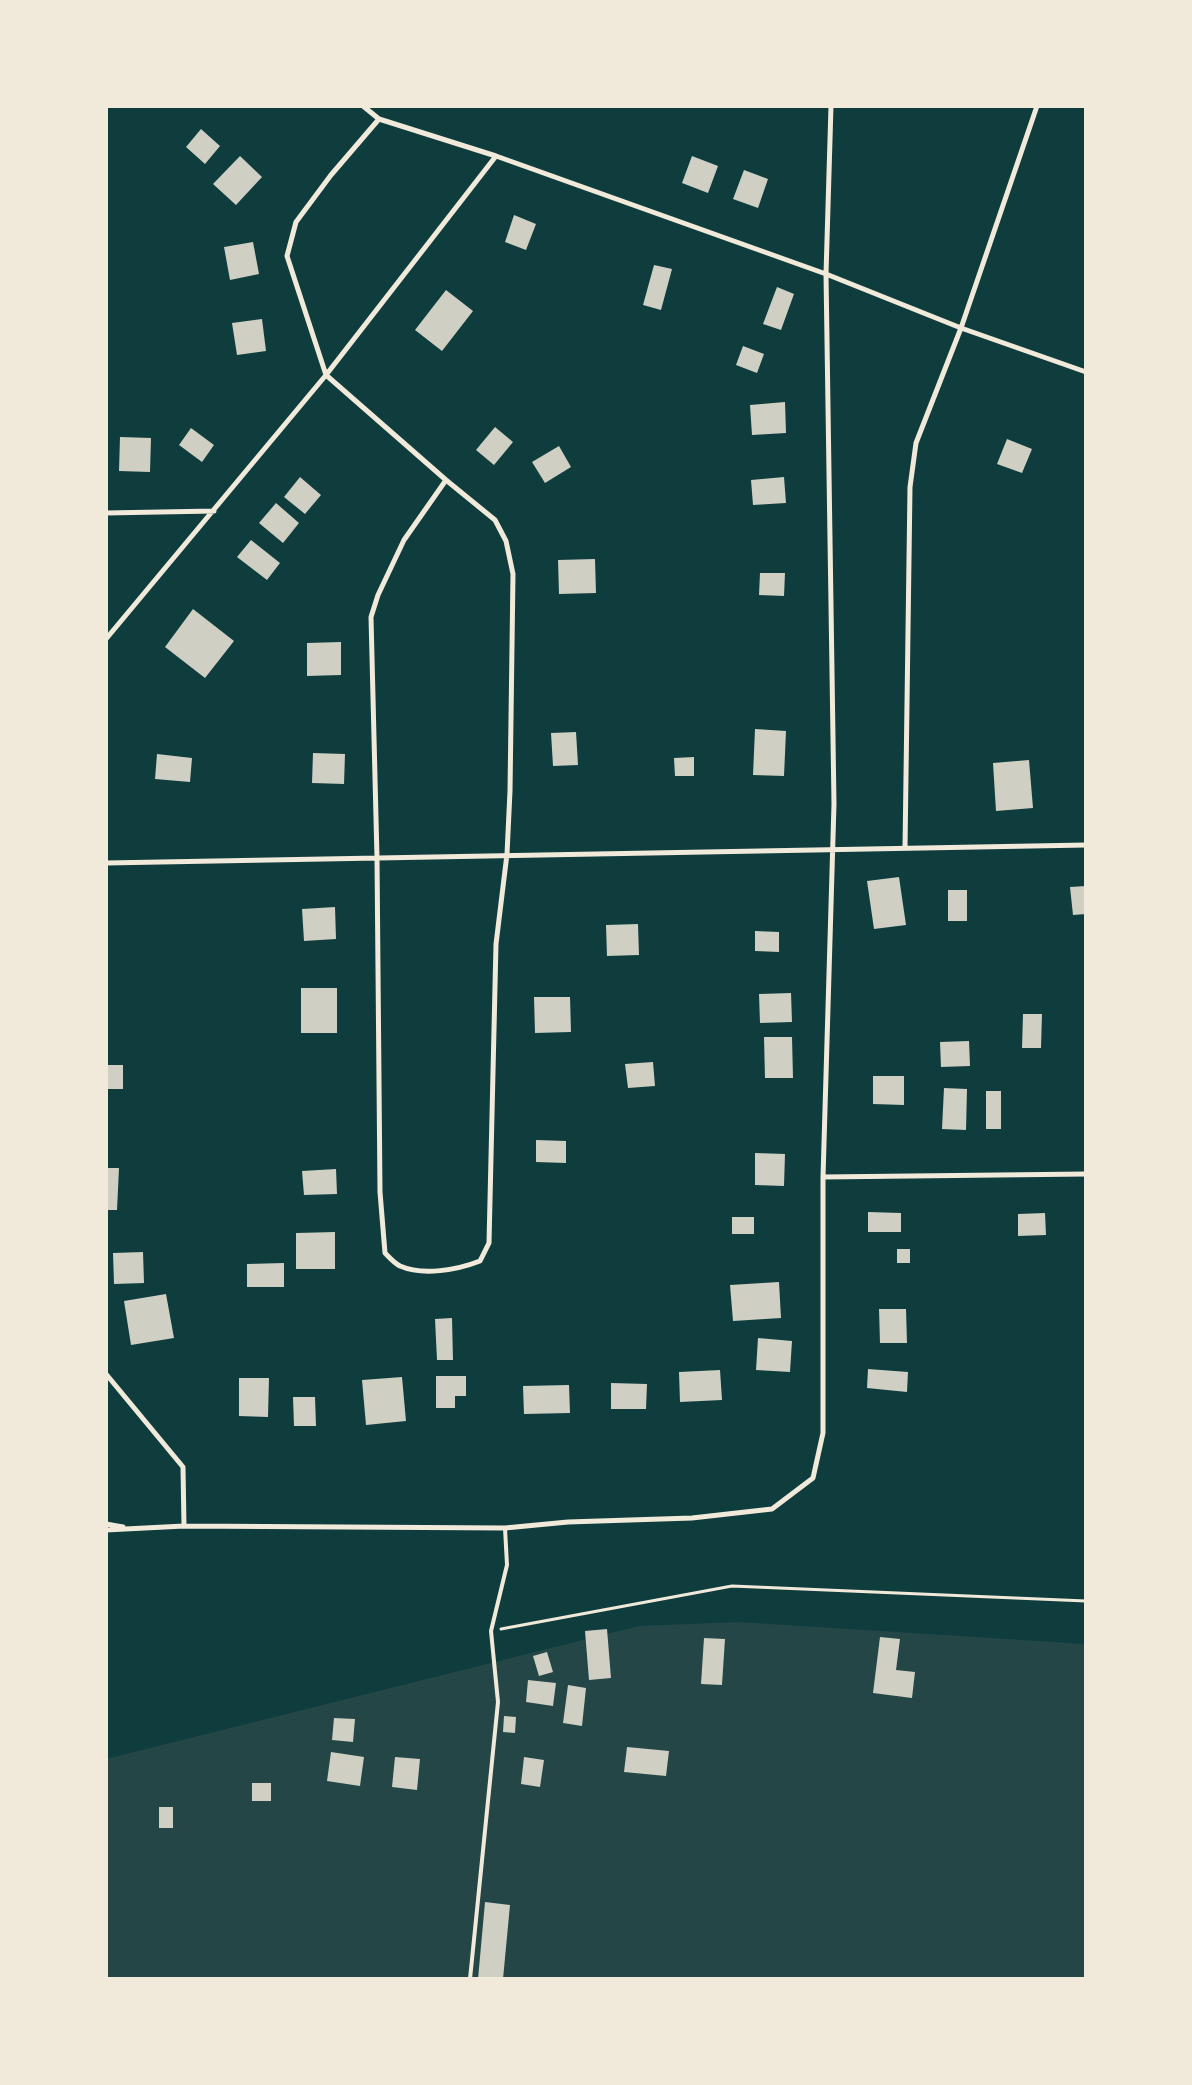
<!DOCTYPE html>
<html>
<head>
<meta charset="utf-8">
<style>
	body { margin:0 }
	#map { position:relative; width:1192px; height:2085px; overflow:hidden; background:#0f3d3e; font-family:Overpass,sans-serif }
	canvas { display:block }
	.frame { position:absolute; inset:0; border:108px solid #f1e9da; pointer-events:none }
</style>
</head>
<body>
<div id="map">
<canvas width="1192" height="2085"></canvas>
<div class="frame"></div>
</div>
<script>
const ctx = document.querySelector('canvas').getContext('2d');
ctx.lineJoin = 'round';
function fill(path, color) {
  ctx.fillStyle = color;
  ctx.fill(path, 'evenodd');
}
function strokePath(path, color, width, dash) {
  ctx.strokeStyle = color;
  ctx.lineWidth = width;
  ctx.lineCap = dash ? 'butt' : 'round';
  ctx.setLineDash(dash || []);
  ctx.stroke(path);
}
fill(new Path2D(`
	M739 1622 1086 1644V1979H106V1759L639 1626Z`), '#244646');
fill(new Path2D(`
	M201 129 220 146 205 164 186 147Z
	M240 156 262 177 236 205 213 184Z
	M692 156 718 166 708 193 682 183Z
	M744 170 768 179 758 208 733 199Z
	M514 215 536 224 526 250 505 242Z
	M253 242 259 274 230 280 224 247Z
	M654 265 672 269 661 310 643 305Z
	M777 287 794 294 781 330 763 324Z
	M446 290 473 311 442 351 415 330Z
	M262 319 266 351 237 355 232 323Z
	M743 346 764 354 757 373 736 365Z
	M785 402 786 433 752 435 750 405Z
	M495 427 513 442 494 465 476 450Z
	M191 428 214 445 202 462 179 445Z
	M120 437 151 438 150 472 119 471Z
	M1007 439 1032 449 1022 473 997 464Z
	M559 446 571 467 545 483 532 462Z
	M300 477 321 495 305 514 284 497Z
	M784 477 786 503 753 505 751 480Z
	M276 503 299 523 283 543 259 523Z
	M251 540 280 563 267 580 237 557Z
	M595 559 596 593 559 594 558 560Z
	M760 573H785L784 596 759 595Z
	M193 609 234 641 205 678 165 647Z
	M341 642V675L307 676V643Z
	M755 729 786 731 784 776 753 775Z
	M576 732 578 765 553 766 551 733Z
	M313 753 345 754 344 784 312 783Z
	M157 754 192 758 190 782 155 779Z
	M694 757V776H675L674 758Z
	M1029 760 1033 808 996 811 993 763Z
	M899 877 906 925 874 929 867 881Z
	M1086 886V914L1073 915 1070 887Z
	M948 890H967V921H948Z
	M335 907 336 939 304 941 302 909Z
	M638 924 639 955 607 956 606 925Z
	M755 931 779 932V952L755 951Z
	M301 988H337V1033H301Z
	M791 993 792 1022 760 1023 759 994Z
	M534 997H570L571 1032 535 1033Z
	M1023 1014H1042L1041 1048H1022Z
	M764 1037H792L793 1078H765Z
	M969 1041 970 1066 941 1067 940 1042Z
	M653 1062 655 1086 628 1088 625 1064Z
	M106 1065H123V1089H106Z
	M873 1076H904V1105L873 1104Z
	M944 1088 967 1089 966 1130 942 1129Z
	M986 1091H1001V1129H986Z
	M536 1140 566 1141V1163L536 1162Z
	M755 1153 785 1154 784 1186 755 1185Z
	M106 1168H119L117 1210H106Z
	M336 1169 337 1194 304 1195 302 1171Z
	M868 1212 901 1213V1232H868Z
	M1045 1213 1046 1235 1018 1236V1214Z
	M732 1217H754V1234H732Z
	M335 1232V1269H296V1233Z
	M897 1249H910V1263H897Z
	M143 1252 144 1283 114 1284 113 1253Z
	M284 1263V1287H247V1264Z
	M779 1282 781 1318 733 1321 730 1285Z
	M166 1294 174 1338 131 1345 124 1301Z
	M879 1309H906L907 1343H880Z
	M452 1318 453 1360H437L435 1319Z
	M758 1338 792 1341 790 1372 756 1370Z
	M868 1369 908 1372 907 1392 867 1388Z
	M720 1370 722 1400 680 1402 679 1372Z
	M436 1376H466V1396H455V1408H436Z
	M402 1377 406 1421 366 1425 362 1380Z
	M239 1378H269L268 1417 239 1416Z
	M611 1383 647 1384 646 1409H611Z
	M569 1385 570 1413 524 1414 523 1386Z
	M293 1397H315L316 1426H294Z
	M607 1629 611 1678 589 1680 585 1631Z
	M880 1637 900 1639 896 1670 915 1672 912 1698 873 1693Z
	M704 1638 725 1639 722 1685 701 1684Z
	M547 1652 553 1672 539 1676 533 1656Z
	M528 1680 556 1683 553 1706 526 1702Z
	M568 1685 586 1688 582 1726 563 1723Z
	M504 1716 516 1717 515 1733 503 1732Z
	M334 1718 355 1719 353 1742 332 1740Z
	M627 1747 669 1751 666 1776 624 1772Z
	M331 1752 364 1757 360 1786 327 1781Z
	M395 1757 420 1759 417 1790 392 1787Z
	M524 1757 544 1760 540 1787 521 1784Z
	M252 1783H271V1801H252Z
	M159 1807H173V1828H159Z
	M485 1902 510 1905 503 1979H478Z`), '#cfcfc3');
strokePath(new Path2D(`
	M501 1629 732 1586 1086 1601`), '#f1e9da', 3);
strokePath(new Path2D(`
	M470 1979 498 1702 491 1631 507 1565 505 1528`), '#f1e9da', 4);
strokePath(new Path2D(`
	M363 106 379 119 496 156 826 274 961 328 1086 372
	M379 119 331 175 296 222 287 256 326 375 446 480 495 520 506 541 513 574 510 791 507 854 496 944 489 1243 480 1261C457 1270 423 1276 400 1266 394 1263 389 1257 385 1253L380 1192 377 858 371 617 378 595 404 540 446 480
	M106 513 214 511
	M106 639 326 375 496 156
	M905 848 910 487 916 443 961 328 1037 106
	M106 863 1086 845
	M823 1177 1086 1174
	M106 1374 183 1467 184 1526
	M106 1524 123 1527
	M106 1530 184 1526 505 1528 568 1522 692 1518 772 1509 813 1478 823 1433V1177L834 804 826 274 831 106`), '#f1e9da', 5);
</script>
</body>
</html>
